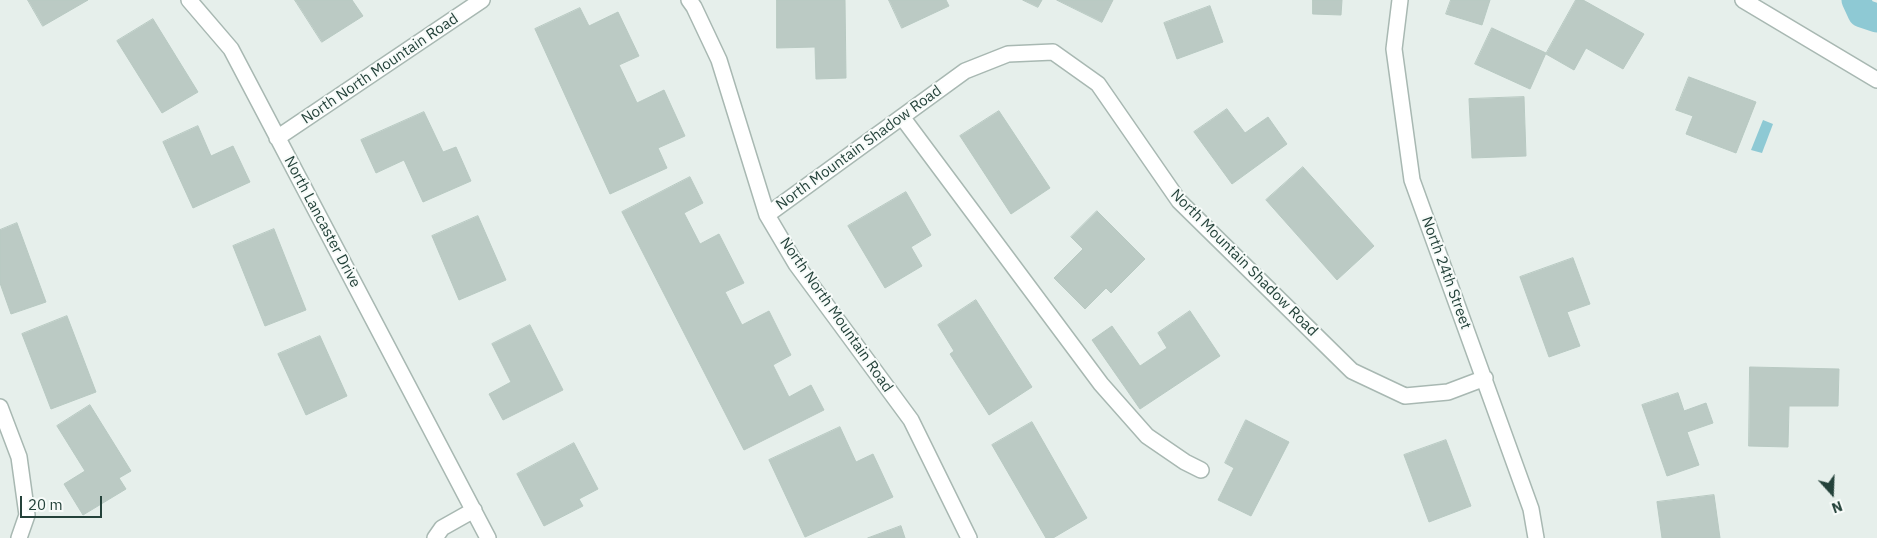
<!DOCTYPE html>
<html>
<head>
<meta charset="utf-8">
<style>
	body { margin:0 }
	#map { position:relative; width:1877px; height:538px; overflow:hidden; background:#e6efeb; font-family:"IBM Plex Sans",sans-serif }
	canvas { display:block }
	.north { position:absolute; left:1807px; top:468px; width:50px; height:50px; -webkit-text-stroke:4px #f7fbf9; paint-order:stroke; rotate:160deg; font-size:14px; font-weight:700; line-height:20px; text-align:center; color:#24423a }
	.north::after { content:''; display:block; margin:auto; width:18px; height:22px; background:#24423a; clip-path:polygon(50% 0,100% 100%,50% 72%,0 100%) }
	.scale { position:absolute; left:20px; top:496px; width:82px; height:22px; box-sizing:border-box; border:2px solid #24423a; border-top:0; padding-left:6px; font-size:15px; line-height:18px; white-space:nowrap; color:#24423a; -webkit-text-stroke:4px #f7fbf9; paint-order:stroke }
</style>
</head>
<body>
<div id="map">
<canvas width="1877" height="538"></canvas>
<div class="north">N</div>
<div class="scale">20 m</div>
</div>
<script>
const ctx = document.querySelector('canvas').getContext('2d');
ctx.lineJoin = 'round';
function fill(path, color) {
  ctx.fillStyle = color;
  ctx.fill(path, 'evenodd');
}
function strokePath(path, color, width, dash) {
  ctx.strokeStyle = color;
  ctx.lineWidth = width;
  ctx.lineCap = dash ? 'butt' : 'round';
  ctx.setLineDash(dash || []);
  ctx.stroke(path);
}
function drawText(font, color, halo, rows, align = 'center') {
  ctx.font = font + ' "IBM Plex Sans",sans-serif';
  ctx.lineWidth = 4;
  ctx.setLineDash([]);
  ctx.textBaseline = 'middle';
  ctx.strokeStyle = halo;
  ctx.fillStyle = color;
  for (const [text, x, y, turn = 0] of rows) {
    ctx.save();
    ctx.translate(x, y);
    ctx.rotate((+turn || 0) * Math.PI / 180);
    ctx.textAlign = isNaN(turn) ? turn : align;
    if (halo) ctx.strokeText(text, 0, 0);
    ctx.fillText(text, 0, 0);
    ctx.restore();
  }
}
fill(new Path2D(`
	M1763 120 1773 124 1762 153 1751 150Z`), '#8ec9d4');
strokePath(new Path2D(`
	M1856 0 1862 13 1877 18`), '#8ec9d4', 29);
const building = new Path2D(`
	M28 0H88L43 26Z
	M295 0H352L363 16 322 42Z
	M777 0H845L846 78 816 79 815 47 777 48Z
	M889 0H946L949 6 902 28Z
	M1023 0H1042L1038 7Z
	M1057 0H1113L1102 22Z
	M1313 0H1342L1341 15 1313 14Z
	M1451 0H1490L1482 25 1446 14Z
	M1576 0H1583L1644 34 1623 69 1586 48 1574 70 1546 54Z
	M1210 6 1223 42 1177 59 1164 23Z
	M580 8 589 26 618 12 639 56 619 65 637 103 664 90 685 136 658 148 667 168 610 194 535 29Z
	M153 19 198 92 162 113 117 41Z
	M1492 28 1546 53 1530 89 1475 64Z
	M1689 77 1756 102 1736 153 1686 134 1693 116 1676 110Z
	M1524 97 1526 156 1472 158 1469 99Z
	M1227 109 1245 133 1268 117 1287 144 1232 184 1194 132Z
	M999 111 1050 188 1011 214 960 136Z
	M424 112 443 152 456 147 471 181 423 202 404 160 376 173 361 140Z
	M198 126 211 156 233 146 250 182 193 208 163 142Z
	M1303 167 1374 246 1337 280 1266 200Z
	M690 177 703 203 684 213 700 244 719 234 744 283 725 292 742 325 769 311 791 355 773 365 789 397 811 385 824 410 744 450 622 212Z
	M906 192 931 235 911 247 922 266 885 288 848 226Z
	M1097 211 1145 259 1111 293 1106 288 1085 309 1054 278 1083 249 1071 237Z
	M478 216 506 280 459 300 432 236Z
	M17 223 46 302 11 314 0 283V230Z
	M274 229 306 310 265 326 233 246Z
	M1573 258 1590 304 1567 312 1580 346 1549 357 1520 277Z
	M976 300 1032 387 989 415 950 354 954 351 938 325Z
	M1190 311 1220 356 1140 409 1092 340 1112 326 1140 366 1167 348 1158 333Z
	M67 316 96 392 51 409 22 334Z
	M530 325 563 390 503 420 489 394 511 382 492 344Z
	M320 336 347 396 306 415 278 354Z
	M1750 367 1839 369 1838 406H1789L1788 447 1749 446Z
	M1678 393 1684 411 1706 403 1713 423 1687 432 1699 465 1667 476 1642 405Z
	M90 405 131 471 119 478 126 489 83 515 64 484 85 471 57 426Z
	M1246 420 1289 442 1251 516 1218 500 1234 468 1225 463Z
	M1032 422 1087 518 1053 538H1046L992 445Z
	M840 427 856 462 873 454 893 497 805 537 769 460Z
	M1446 440 1471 506 1429 522 1404 455Z
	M574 443 598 489 579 499 583 506 544 526 517 474Z
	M1714 495 1720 538H1662L1657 502Z
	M901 526 905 538H868Z`);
fill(building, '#bbcac4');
strokePath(building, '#b8c9c2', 1);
const minor = new Path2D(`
	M189 0 231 49 488 538
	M689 0 694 7 719 60 767 215 796 264 911 420 969 538
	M1400 0 1394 49 1412 180 1531 509 1536 538
	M1743 0 1877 80
	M902 117 1101 384 1147 436 1185 462 1201 470
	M277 138 482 0
	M767 215 965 71 1008 54 1053 52 1098 84 1179 201 1352 371 1405 396 1448 392 1485 378
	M0 407 19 457 27 515 19 538
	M435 538 442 528 474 510`);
strokePath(minor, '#a8b8b2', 18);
strokePath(minor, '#fff', 15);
drawText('15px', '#24423a', '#f7fbf9', [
	["North North Mountain Road",380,69,-34],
	["North Mountain Shadow Road",859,148,-36],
	["North Lancaster Drive",322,222,62],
	["North Mountain Shadow Road",1244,263,45],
	["North 24th Street",1446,273,70],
	["North North Mountain Road",836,315,55]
]);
</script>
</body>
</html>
